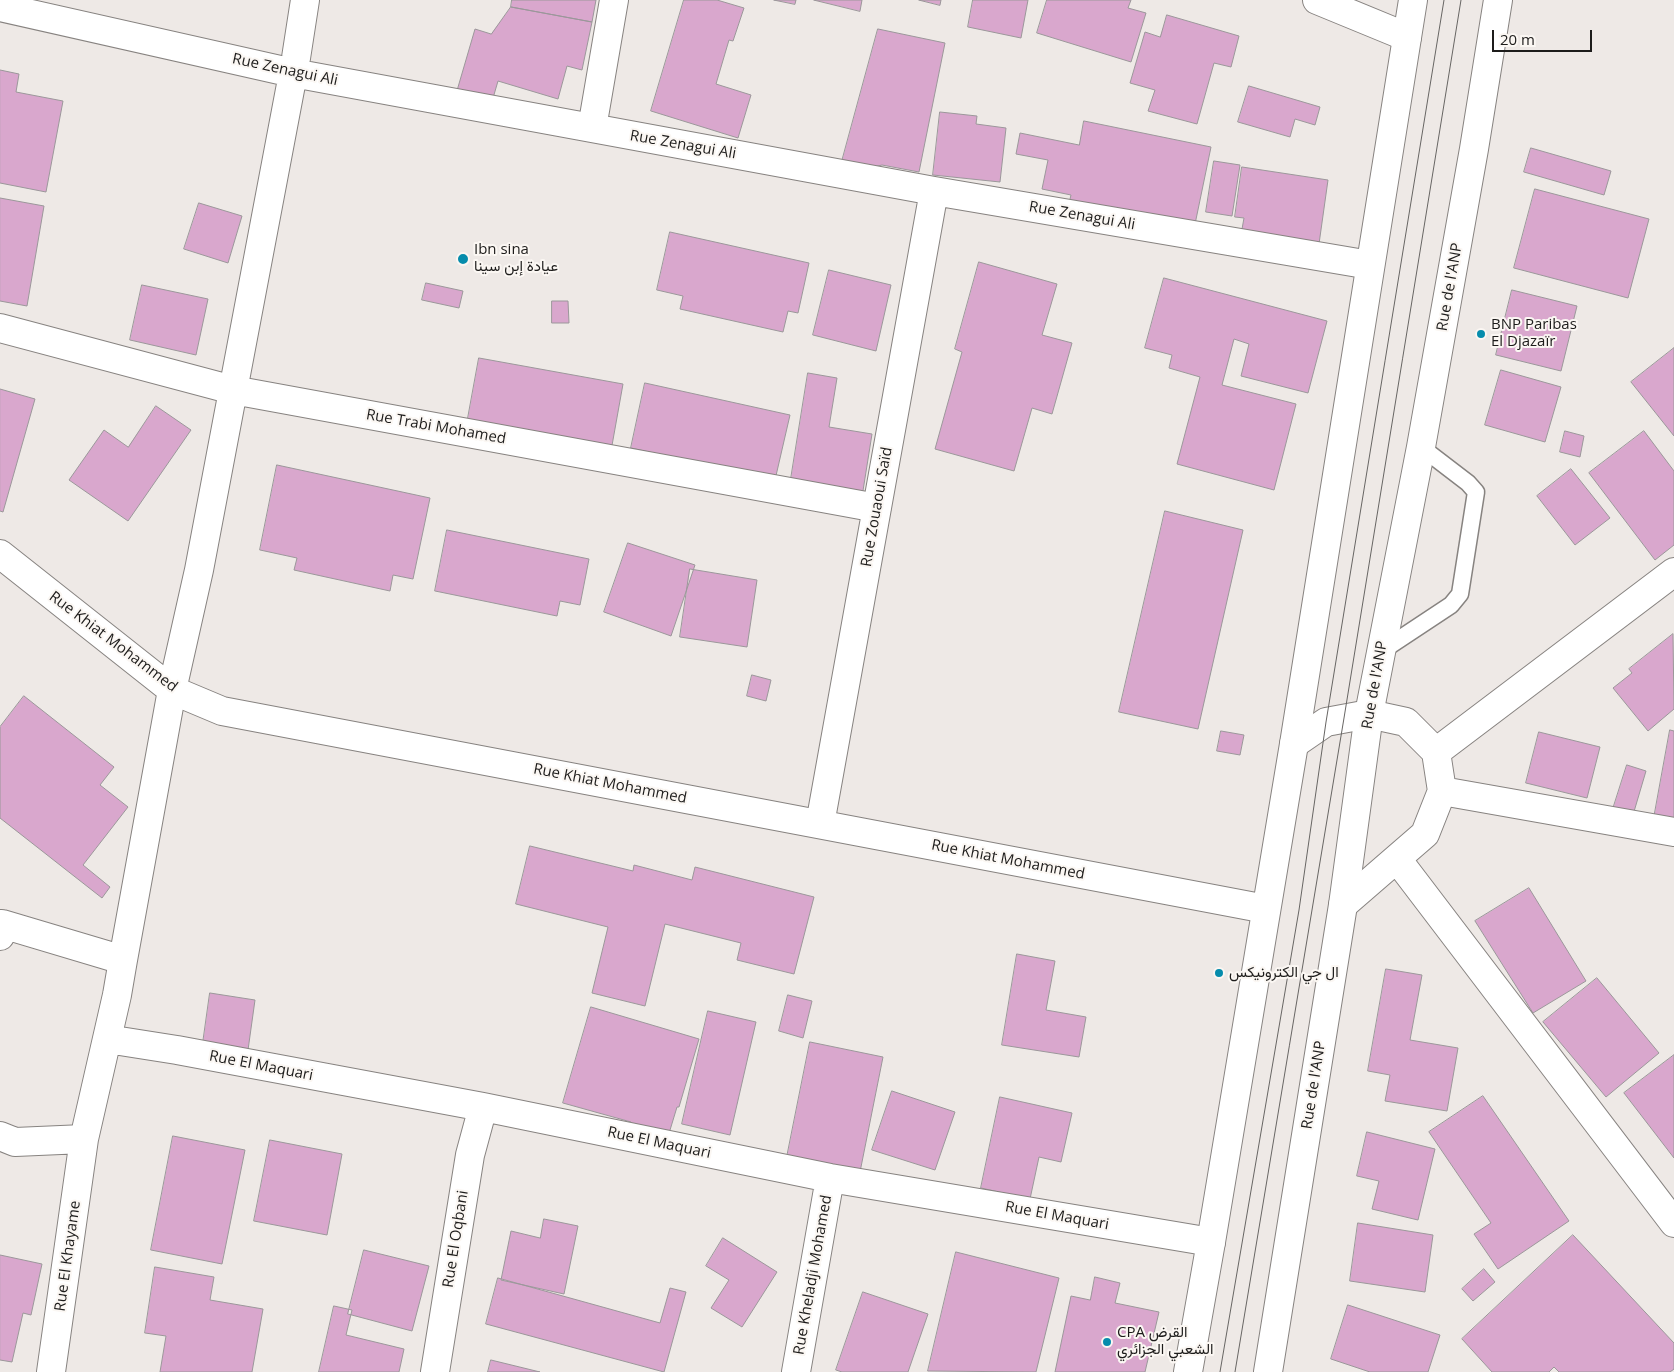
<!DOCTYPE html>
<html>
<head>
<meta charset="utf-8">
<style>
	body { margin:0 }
	#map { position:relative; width:1674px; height:1372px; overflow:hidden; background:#eee9e6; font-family:"Open Sans",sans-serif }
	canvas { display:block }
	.scale { position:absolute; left:1492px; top:30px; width:100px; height:22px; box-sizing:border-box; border:2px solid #1d1c1b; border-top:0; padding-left:6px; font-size:15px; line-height:18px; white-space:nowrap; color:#1d1c1b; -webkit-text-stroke:4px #fbf7f3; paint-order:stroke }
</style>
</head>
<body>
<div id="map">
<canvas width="1674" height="1372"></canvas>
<div class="scale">20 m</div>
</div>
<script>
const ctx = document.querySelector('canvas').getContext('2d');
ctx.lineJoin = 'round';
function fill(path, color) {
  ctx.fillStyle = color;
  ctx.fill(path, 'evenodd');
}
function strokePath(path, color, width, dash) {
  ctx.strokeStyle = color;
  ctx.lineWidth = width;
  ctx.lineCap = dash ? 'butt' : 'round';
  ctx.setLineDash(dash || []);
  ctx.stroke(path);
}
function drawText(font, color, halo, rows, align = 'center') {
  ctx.font = font + ' "Open Sans",Vazirmatn,sans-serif';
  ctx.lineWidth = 4;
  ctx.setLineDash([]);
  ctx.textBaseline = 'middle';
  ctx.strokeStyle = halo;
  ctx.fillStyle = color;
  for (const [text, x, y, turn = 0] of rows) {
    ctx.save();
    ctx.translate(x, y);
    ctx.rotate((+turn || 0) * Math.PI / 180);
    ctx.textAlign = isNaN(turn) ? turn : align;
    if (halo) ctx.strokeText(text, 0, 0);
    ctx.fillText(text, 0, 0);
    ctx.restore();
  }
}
const building = new Path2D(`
	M512 0H596L592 22 511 7Z
	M684 0H717L744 8 733 41 729 40 716 84 751 95 738 138 651 111Z
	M774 0H796L795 4Z
	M814 0H862L860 11Z
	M919 0H941L940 5Z
	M973 0H1028L1021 38 968 27Z
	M1047 0H1131L1128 8 1146 13 1131 62 1037 33Z
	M511 7 592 22 582 70 567 66 558 99 498 81 491 105 456 94 475 29 491 34Z
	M1167 15 1239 36 1231 67 1214 63 1197 124 1148 111 1155 90 1130 83 1145 32 1160 37Z
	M878 29 945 43 919 172 882 165 866 169 841 165Z
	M0 70 19 74 16 92 63 101 46 192 0 183Z
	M1249 86 1320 107 1315 125 1295 119 1290 137 1238 122Z
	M940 112 977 116 976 124 1006 128 1000 182 933 175Z
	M1084 121 1211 147 1194 229 1069 203 1071 195 1042 189 1048 160 1016 154 1020 133 1079 145Z
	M1531 148 1611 171 1604 195 1524 172Z
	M1214 161 1240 165 1232 216 1206 212Z
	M1242 167 1328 180 1318 251 1240 240 1244 218 1235 217Z
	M1535 189 1649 219 1628 298 1514 268Z
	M0 198 44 206 27 306 0 301Z
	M199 203 242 216 228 263 184 249Z
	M670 232 809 263 798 313 788 311 783 332 680 309 683 296 657 290Z
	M979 262 1057 284 1042 335 1072 343 1052 414 1032 408 1014 471 935 449 962 352 955 349Z
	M829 270 891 285 876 351 813 335Z
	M1164 278 1327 321 1308 393 1241 376 1249 344 1234 339 1222 385 1296 404 1274 490 1177 464 1200 377 1169 368 1172 355 1145 348Z
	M426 283 463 291 459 308 422 300Z
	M142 285 208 299 196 355 130 340Z
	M1512 290 1577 306 1561 371 1496 355Z
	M552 301H568L569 323H552Z
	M1674 348V436L1631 382Z
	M479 358 623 384 611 451 466 429Z
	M1501 370 1561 387 1545 442 1485 425Z
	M808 373 837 378 829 427 872 434 862 497 790 485Z
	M645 383 790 415 775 480 631 448Z
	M0 389 35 399 3 512 0 511Z
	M156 406 191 430 128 521 69 480 104 430 128 447Z
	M1565 431 1584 436 1580 457 1560 452Z
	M1644 431 1674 471V545L1655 560 1589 473Z
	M277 465 430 498 413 579 393 575 390 591 294 570 297 558 260 550Z
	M1571 469 1610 518 1575 545 1537 496Z
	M1165 511 1243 530 1198 729 1119 712Z
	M447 530 589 559 580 605 560 601 557 616 435 591Z
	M628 543 695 565 671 636 604 612Z
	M690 569 757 580 747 647 680 637Z
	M1673 634 1674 709 1648 731 1613 688 1632 673 1629 669Z
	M752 675 771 680 766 701 747 696Z
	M24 696 114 767 100 785 128 807 83 865 110 887 102 898 0 818V727Z
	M1670 730 1674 731V822L1654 818Z
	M1221 731 1244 735 1240 755 1217 751Z
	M1539 732 1600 747 1587 798 1526 783Z
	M1627 765 1646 771 1633 815 1613 809Z
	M530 846 633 871 634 865 692 880 695 867 814 897 794 974 737 960 741 943 665 924 645 1006 592 993 608 927 516 904Z
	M1529 888 1586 981 1533 1013 1475 921Z
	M1017 954 1055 961 1046 1010 1086 1017 1079 1057 1002 1045Z
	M1386 969 1422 975 1410 1040 1458 1048 1447 1111 1385 1101 1390 1075 1368 1071Z
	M1597 978 1659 1053 1606 1097 1543 1022Z
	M210 993 255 1000 248 1050 203 1043Z
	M788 995 812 1001 803 1038 779 1031Z
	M591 1007 699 1039 679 1107H677L667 1140 630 1129 631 1122 563 1103Z
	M708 1011 756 1022 730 1135 682 1124Z
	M810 1042 883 1057 858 1182 785 1167Z
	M1674 1055V1158L1624 1093Z
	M892 1091 955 1112 935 1170 872 1150Z
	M1483 1096 1569 1221 1498 1269 1474 1234 1491 1223 1429 1132Z
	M1000 1097 1072 1113 1061 1162 1039 1157 1030 1199 981 1188Z
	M1367 1132 1435 1149 1418 1220 1372 1209 1379 1181 1357 1176Z
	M173 1136 245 1150 222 1264 151 1250Z
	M270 1140 342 1154 327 1235 254 1221Z
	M544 1219 578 1226 564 1294 501 1280 511 1231 540 1238Z
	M1358 1223 1433 1235 1425 1292 1350 1281Z
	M1573 1235 1674 1343V1369L1670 1372H1559L1554 1367 1549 1372H1492L1462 1339Z
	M723 1238 777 1272 742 1327 711 1308 729 1280 706 1266Z
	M364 1250 429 1266 412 1331 348 1314Z
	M956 1252 1059 1278 1036 1372 928 1371Z
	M0 1255 42 1264 31 1315 23 1313 12 1362 0 1360Z
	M155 1267 214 1277 210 1300 263 1309 252 1372H160L166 1336 145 1333Z
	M1484 1269 1495 1282 1473 1301 1462 1289Z
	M1095 1277 1120 1283 1115 1303 1159 1312 1145 1372H1055L1071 1296 1090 1300Z
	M498 1278 660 1323 670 1288 686 1292 664 1372 486 1324Z
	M863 1292 928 1314 908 1372H842L836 1370Z
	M1348 1305 1440 1335 1428 1372H1370L1331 1359Z
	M334 1306 352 1310 346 1335 404 1349 399 1372H319Z
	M491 1360 540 1372H488Z`);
fill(building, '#d9a7cd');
strokePath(building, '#9b979a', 1);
const lane = new Path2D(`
	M1380 652 1451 605 1460 594 1476 492 1468 483 1421 447`);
const street = new Path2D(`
	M1317 0 1407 37
	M0 7 293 73 934 191 1370 265
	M592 128 614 0
	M0 328 233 390 877 508
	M0 554 172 690 222 711 1266 909
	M1294 744 1326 722 1369 714 1406 722 1436 752 1442 791 1425 834 1343 905
	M1436 752 1674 572
	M1442 791 1674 832
	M820 824 934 191
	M1397 859 1674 1223
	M0 936 2 924 123 960 117 995 84 1139 15 1142 0 1136
	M123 960 172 690 199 570 296 58 305 0
	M107 1039 177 1050 483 1107 830 1178 1211 1242
	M51 1372 84 1139
	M435 1372 470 1155 483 1107
	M796 1372 830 1178`);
const primary = new Path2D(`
	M1188 1372 1211 1242 1294 744 1413 0
	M1268 1372 1343 905 1369 714 1421 447 1474 149 1498 0`);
strokePath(lane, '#878380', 19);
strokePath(street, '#878380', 30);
strokePath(primary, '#878380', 30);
strokePath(lane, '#fff', 16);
strokePath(street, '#fff', 28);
strokePath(primary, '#fff', 28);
strokePath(new Path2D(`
	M1220 1372 1299 910 1326 722 1444 0
	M1235 1372 1344 718 1461 0`), '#676563', 1);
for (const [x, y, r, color] of [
	[463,259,6,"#068cac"],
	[1481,334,5,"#068cac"],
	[1219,973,5,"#068cac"],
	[1107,1342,5,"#068cac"]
]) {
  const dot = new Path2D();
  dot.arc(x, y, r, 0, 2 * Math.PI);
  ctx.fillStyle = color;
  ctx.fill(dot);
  strokePath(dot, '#fbf7f3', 2);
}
drawText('15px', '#1d1c1b', '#fbf7f3', [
	["Rue Zenagui Ali",285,70,12],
	["Rue Zenagui Ali",683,145,10],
	["Rue Zenagui Ali",1082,216,10],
	["Rue de l'ANP",1450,287,-80],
	["Rue Trabi Mohamed",436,427,10],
	["Rue Zouaoui Saïd",877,507,-80],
	["Rue Khiat Mohammed",113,642,37],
	["Rue de l'ANP",1375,685,-80],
	["Rue Khiat Mohammed",610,784,11],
	["Rue Khiat Mohammed",1008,860,11],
	["Rue El Maquari",261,1066,11],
	["Rue de l'ANP",1314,1085,-81],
	["Rue El Maquari",659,1143,12],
	["Rue El Maquari",1057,1216,10],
	["Rue El Oqbani",456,1239,-81],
	["Rue El Khayame",68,1256,-82],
	["Rue Kheladji Mohamed",813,1275,-80]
]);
drawText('15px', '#1d1c1b', '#fbf7f3', [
	["Ibn sina",474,250],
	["عيادة إبن سينا",474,267],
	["BNP Paribas",1491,325],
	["El Djazaïr",1491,342],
	["ال جي الكترونيكس",1229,973],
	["CPA القرض",1117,1333],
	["الشعبي الجزائري",1117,1350]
], 'left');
</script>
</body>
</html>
